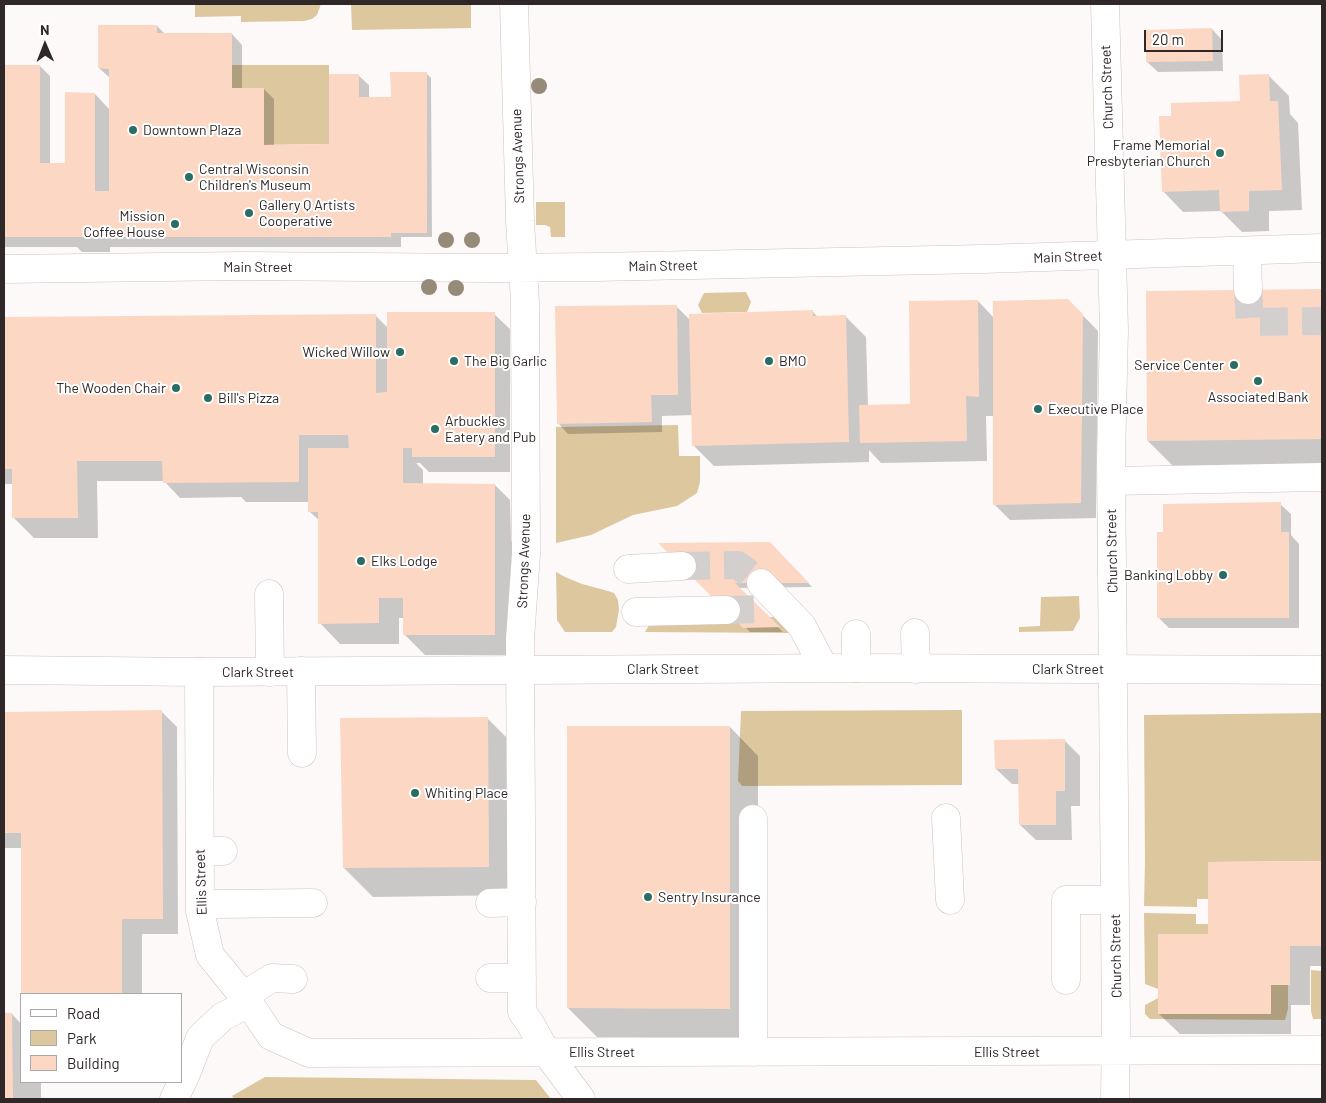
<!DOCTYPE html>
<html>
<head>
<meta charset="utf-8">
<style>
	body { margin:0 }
	#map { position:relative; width:1326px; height:1103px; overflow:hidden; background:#fdf9f9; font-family:Barlow,sans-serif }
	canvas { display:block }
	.frame { position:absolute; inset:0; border:5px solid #2f2728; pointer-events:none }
	.legend { position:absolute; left:20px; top:993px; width:162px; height:90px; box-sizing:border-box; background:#fff; border:1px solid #aca9a9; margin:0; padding:6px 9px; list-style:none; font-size:15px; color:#2f2728 }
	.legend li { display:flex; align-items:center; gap:10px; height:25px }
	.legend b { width:25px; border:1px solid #aca9a9 }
	.north { position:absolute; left:20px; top:20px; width:50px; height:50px; -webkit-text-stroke:4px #fff; paint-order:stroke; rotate:359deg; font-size:14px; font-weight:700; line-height:20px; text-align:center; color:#2f2728 }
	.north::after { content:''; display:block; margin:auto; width:18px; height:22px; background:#2f2728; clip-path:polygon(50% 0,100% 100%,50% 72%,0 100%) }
	.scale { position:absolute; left:1144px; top:30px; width:79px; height:22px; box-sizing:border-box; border:2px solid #2f2728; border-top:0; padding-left:6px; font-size:15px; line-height:18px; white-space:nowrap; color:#2f2728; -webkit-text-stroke:4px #fff; paint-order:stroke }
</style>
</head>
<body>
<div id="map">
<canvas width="1326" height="1103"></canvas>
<div class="frame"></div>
<ul class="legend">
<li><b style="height:6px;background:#fff"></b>Road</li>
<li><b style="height:14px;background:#ddc79f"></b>Park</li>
<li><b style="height:14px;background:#fcd7c3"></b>Building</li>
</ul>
<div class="north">N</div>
<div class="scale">20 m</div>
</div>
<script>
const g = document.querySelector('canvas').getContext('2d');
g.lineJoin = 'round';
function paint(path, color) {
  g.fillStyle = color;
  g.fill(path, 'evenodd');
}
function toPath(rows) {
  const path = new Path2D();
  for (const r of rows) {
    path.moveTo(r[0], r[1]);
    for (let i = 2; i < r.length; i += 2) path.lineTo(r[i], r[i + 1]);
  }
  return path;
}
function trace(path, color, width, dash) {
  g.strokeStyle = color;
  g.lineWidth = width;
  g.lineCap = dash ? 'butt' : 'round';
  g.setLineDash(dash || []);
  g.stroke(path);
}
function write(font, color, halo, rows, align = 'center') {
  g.font = font + ' Barlow,sans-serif';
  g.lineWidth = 4;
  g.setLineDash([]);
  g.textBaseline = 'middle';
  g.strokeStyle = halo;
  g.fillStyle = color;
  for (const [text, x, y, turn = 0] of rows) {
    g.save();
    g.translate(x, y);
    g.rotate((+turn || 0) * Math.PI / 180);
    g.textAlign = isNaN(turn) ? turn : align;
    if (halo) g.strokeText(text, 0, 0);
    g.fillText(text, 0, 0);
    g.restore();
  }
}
const green = toPath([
	[195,4,321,4,317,15,312,19,304,21,241,22,241,16,195,17],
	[351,4,471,4,471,28,352,30],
	[232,65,329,65,329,144,264,145,264,88,232,88],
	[536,202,565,202,565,237,551,237,550,227,545,225,536,225],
	[746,292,751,302,747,312,702,313,698,305,704,293],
	[678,425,679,456,700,456,700,482,697,493,677,506,633,515,591,535,556,543,556,427],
	[556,572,565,577,582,584,608,591,614,593,618,600,619,610,616,627,612,632,565,632,557,620],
	[1079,596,1080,618,1073,631,1019,632,1019,627,1040,626,1041,597],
	[777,617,791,633,645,632,649,625,667,618],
	[962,710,962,785,742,786,738,781,741,711],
	[1322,713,1322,861,1209,862,1208,899,1197,899,1197,907,1144,906,1145,862,1144,715],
	[1144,913,1196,914,1196,924,1209,924,1208,934,1158,934,1158,989,1145,984],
	[1311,970,1322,971,1322,1019,1313,1019,1311,1011],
	[1271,985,1288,985,1288,1009,1285,1020,1150,1019,1145,1014,1145,1005,1158,998,1158,1014,1271,1014],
	[265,1077,536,1080,551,1099,234,1099,232,1096]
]);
const shadow = toPath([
	[157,26,165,34,232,34,242,45,242,89,264,89,274,99,274,146,331,145,358,75,369,85,369,99,392,98,426,73,431,78,432,237,401,237,401,247,110,247,110,252,82,252,77,247,4,247,4,66,40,66,50,76,50,165,65,165,95,94,110,110,110,78,99,68],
	[1212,29,1222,40,1223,71,1158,72,1147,62],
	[1268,75,1289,96,1290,114,1298,123,1302,210,1269,211,1269,231,1242,232,1221,211,1183,212,1163,191,1173,117,1241,102],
	[1322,291,1322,468,1177,470,1148,441,1147,293],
	[1068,300,1098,331,1096,518,1010,520,994,504,994,416,986,416,987,461,881,463,869,450,869,462,714,466,693,445,693,415,662,416,662,432,568,434,558,423,676,306,690,320,813,312,818,317,845,316,866,337,868,406,911,406,978,301,994,318],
	[494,314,510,329,510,472,429,472,420,463,416,463,423,470,423,485,495,485,510,500,511,541,515,546,515,655,425,655,404,634,404,618,399,618,399,644,340,644,320,623,320,521,309,511,310,502,246,502,241,497,180,498,164,481,97,481,98,538,34,538,14,518,13,484,4,484,4,318,376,316,388,328],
	[1280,504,1291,514,1291,535,1299,544,1299,628,1169,628,1158,617,1165,533],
	[769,543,812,587,738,588,783,632,750,632,661,544],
	[162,712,177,727,178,934,142,934,142,994,22,994,21,848,4,848,4,713],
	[487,718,516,747,518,895,373,897,344,868],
	[730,727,758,756,758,1037,597,1037,568,1008],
	[1064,740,1080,756,1080,806,1071,806,1072,840,1036,840,1020,825,1020,784,1012,784,996,769],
	[1322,862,1322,966,1310,966,1310,1005,1291,1005,1291,1034,1180,1034,1159,1014,1210,935,1210,863],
	[4,1014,12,1014,21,1024,21,1082,41,1082,41,1099,4,1099]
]);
const building = toPath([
	[98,25,157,25,157,33,232,33,232,88,264,88,264,145,329,144,329,74,359,74,359,97,391,97,390,72,427,72,427,233,391,233,391,237,4,237,4,65,40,65,40,163,65,163,65,92,95,93,95,191,109,191,109,69,98,68],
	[1212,28,1213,61,1146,62,1146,30],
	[1269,74,1270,101,1278,101,1282,190,1249,191,1249,211,1220,212,1219,190,1162,192,1159,116,1171,116,1171,103,1240,101,1239,75],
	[1322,289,1322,439,1147,441,1146,291],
	[1068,299,1083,314,1081,503,993,505,993,301],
	[978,300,979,397,966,396,967,441,860,443,859,405,910,404,909,301],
	[677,305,678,395,651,395,652,422,557,424,555,306],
	[813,310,813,316,846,315,849,442,692,446,689,314],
	[387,312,495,312,495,457,412,457,412,448,403,448,403,483,495,484,495,635,403,635,403,598,379,598,379,623,318,624,318,512,308,512,308,448,349,448,348,435,299,435,299,482,163,483,162,461,77,461,78,518,12,518,12,469,4,469,4,317,376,314,376,393,387,392],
	[1281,502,1281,532,1289,532,1289,618,1157,618,1157,532,1163,532,1163,504],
	[770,542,809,583,735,583,780,627,743,628,658,543],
	[162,710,163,919,122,919,122,994,21,994,21,833,4,833,4,712],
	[488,717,489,867,343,868,340,718],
	[567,726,730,726,730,1009,567,1008],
	[1065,739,1065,791,1056,791,1056,825,1019,825,1018,769,995,769,994,740],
	[1322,861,1322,946,1290,946,1290,985,1271,985,1271,1014,1158,1014,1158,934,1208,934,1208,862],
	[4,1013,12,1013,13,1099,4,1099]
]);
const minorTunnel = toPath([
	[1248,290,1250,322,1322,321],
	[682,566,738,565,761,583],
	[726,610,762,609]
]);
const minor = toPath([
	[514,4,520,221,525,302,526,554,520,639,522,1012,530,1023,546,1052,581,1099],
	[1105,4,1114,330,1111,458,1116,1028,1115,1099],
	[1247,251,1248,290],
	[4,269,243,266,488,268,596,267,983,259,1322,248],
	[1111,481,1322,477],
	[628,569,682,566],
	[761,583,802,626,824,668],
	[269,594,270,672],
	[636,612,726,610],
	[915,633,916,669],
	[856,634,856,668],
	[301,671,302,753],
	[199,672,200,911,210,955,249,1003,271,1036,309,1053,1322,1050],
	[946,818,950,900],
	[753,819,753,1052],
	[200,851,223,851],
	[490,903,522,902],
	[200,911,214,904,313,903],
	[490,978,522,978],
	[1066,980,1066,900,1115,900],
	[243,996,272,978,293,979],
	[174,1099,186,1074,200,1038,222,1017,249,1003]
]);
const major = toPath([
	[4,670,199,672,856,668,1322,670]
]);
const trees = [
	[539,86],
	[446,240],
	[472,240],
	[429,287],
	[456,288]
];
const markers = [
	[133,130,5,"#286e64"],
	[1220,153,5,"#286e64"],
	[189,177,5,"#286e64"],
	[249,213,5,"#286e64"],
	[175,224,5,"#286e64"],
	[400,352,5,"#286e64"],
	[454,361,5,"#286e64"],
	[769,361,5,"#286e64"],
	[1234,365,5,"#286e64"],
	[1258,381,5,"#286e64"],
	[176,388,5,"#286e64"],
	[208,398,5,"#286e64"],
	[1038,409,5,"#286e64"],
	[435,429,5,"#286e64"],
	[361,561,5,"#286e64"],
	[1223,575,5,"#286e64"],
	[415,793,5,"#286e64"],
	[648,897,5,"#286e64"]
];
const streetNames = [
	["Church Street",1107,87,-92],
	["Strongs Avenue",518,156,-92],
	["Main Street",1068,257,-2],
	["Main Street",663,266,-1],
	["Main Street",258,267],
	["Church Street",1112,551,-91],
	["Strongs Avenue",524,561,-88],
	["Clark Street",663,669],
	["Clark Street",1068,669],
	["Clark Street",258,672],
	["Ellis Street",201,882,-92],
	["Church Street",1116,956,-91],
	["Ellis Street",602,1052],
	["Ellis Street",1007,1052]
];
const poiNames = [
	["Downtown Plaza",143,130],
	["Frame Memorial",1210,145,"right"],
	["Presbyterian Church",1210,161,"right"],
	["Central Wisconsin",199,169],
	["Children's Museum",199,185],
	["Gallery Q Artists",259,205],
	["Cooperative",259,221],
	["Mission",165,216,"right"],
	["Coffee House",165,232,"right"],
	["Wicked Willow",390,352,"right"],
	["The Big Garlic",464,361],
	["BMO",779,361],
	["Service Center",1224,365,"right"],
	["The Wooden Chair",166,388,"right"],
	["Associated Bank",1258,397,"center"],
	["Bill's Pizza",218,398],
	["Executive Place",1048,409],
	["Arbuckles",445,421],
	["Eatery and Pub",445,437],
	["Elks Lodge",371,561],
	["Banking Lobby",1213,575,"right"],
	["Whiting Place",425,793],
	["Sentry Insurance",658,897]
];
paint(green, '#ddc79f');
paint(shadow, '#0003');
paint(building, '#fcd7c3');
trace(minorTunnel, '#d4cfcf', 28, [28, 14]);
trace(minor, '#d4bfbf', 29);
trace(major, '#d4bfbf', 29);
trace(minor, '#fff', 28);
trace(major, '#fff', 28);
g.fillStyle = '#968b78';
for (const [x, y] of trees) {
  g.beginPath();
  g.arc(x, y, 8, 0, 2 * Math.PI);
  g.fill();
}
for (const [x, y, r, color] of markers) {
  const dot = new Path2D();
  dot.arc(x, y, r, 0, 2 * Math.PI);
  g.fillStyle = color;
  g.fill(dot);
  trace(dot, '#fff', 2);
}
write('14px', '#2f2728', '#fff', streetNames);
write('14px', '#2f2728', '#fff', poiNames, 'left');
</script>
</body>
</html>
